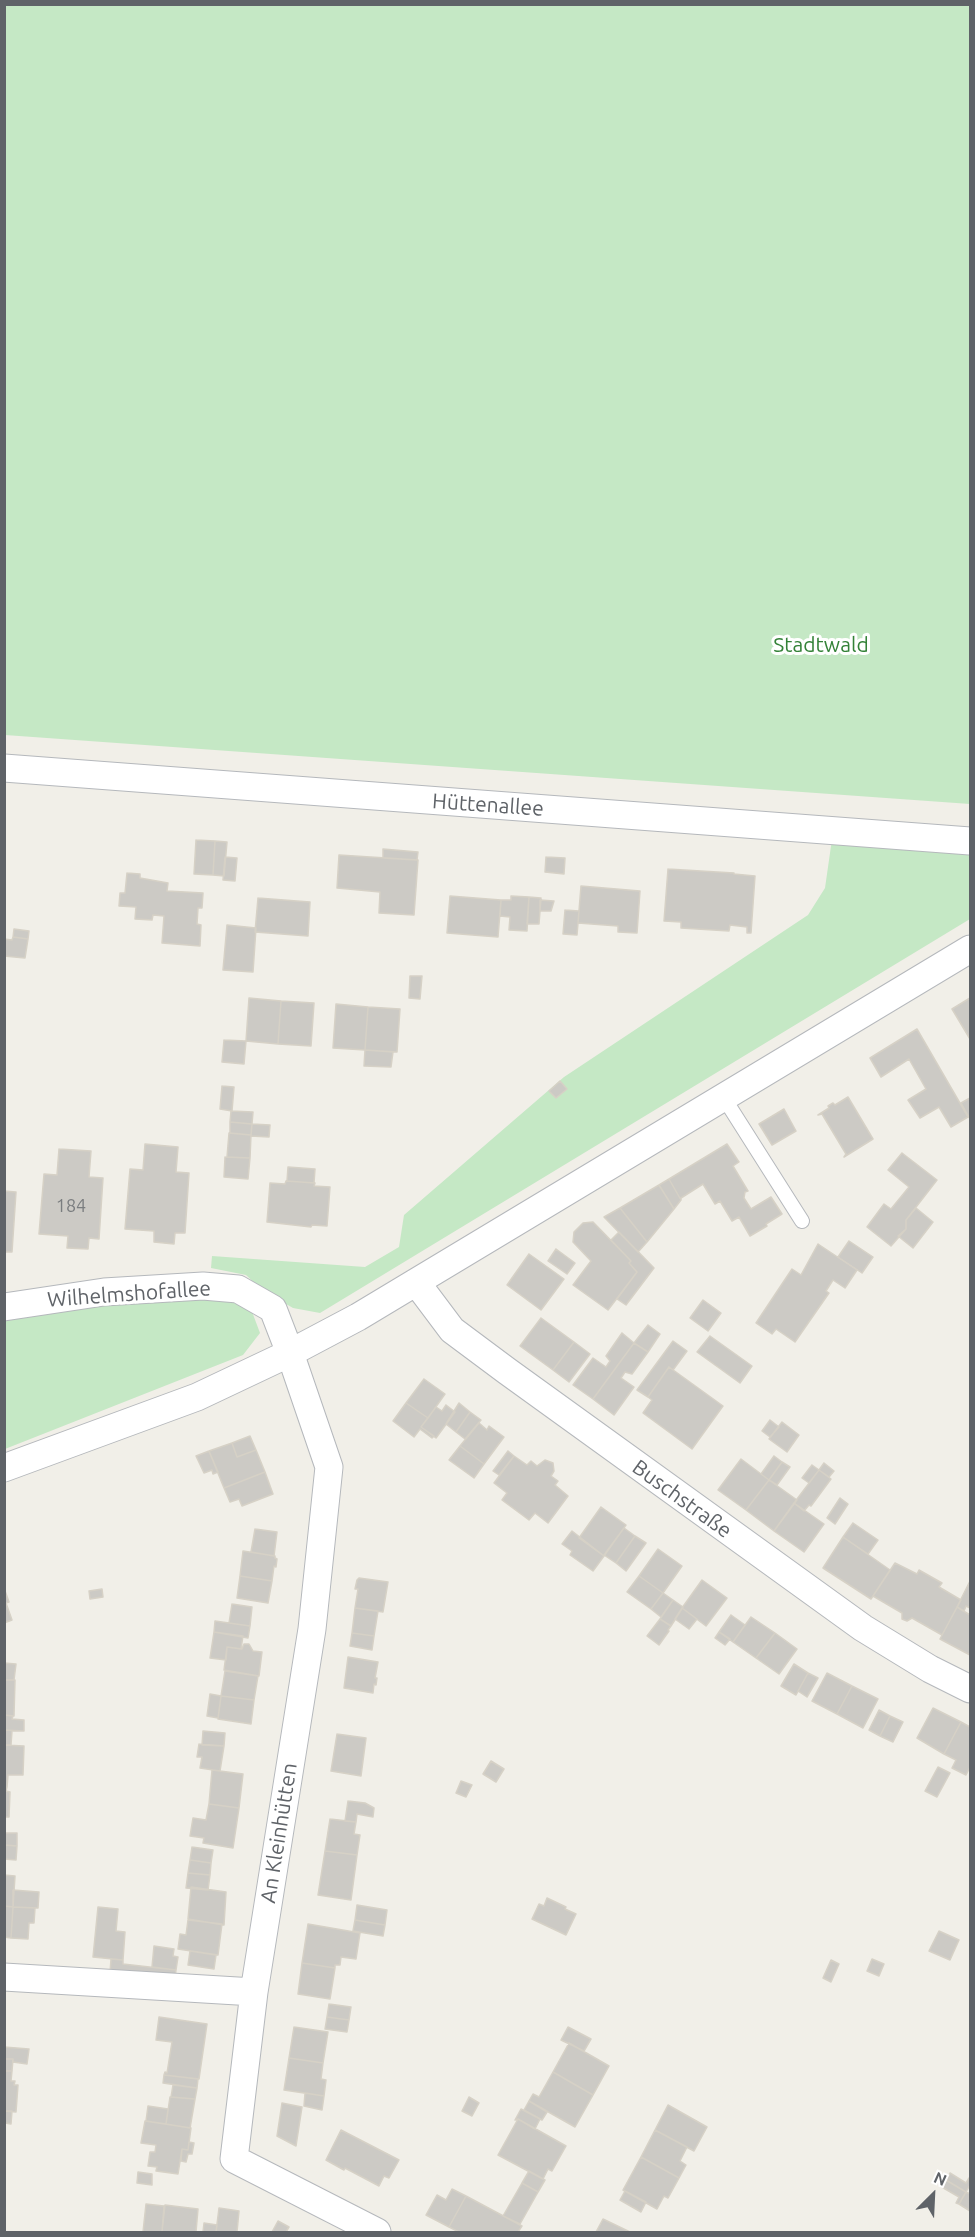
<!DOCTYPE html>
<html>
<head>
<meta charset="utf-8">
<style>
	body { margin:0 }
	#map { position:relative; width:975px; height:2237px; overflow:hidden; background:#f1efe8; font-family:Ubuntu,sans-serif }
	canvas { display:block }
	.frame { position:absolute; inset:0; border:6px solid #5f6368; pointer-events:none }
	.north { position:absolute; left:903px; top:2165px; width:60px; height:60px; -webkit-text-stroke:4px #fff; paint-order:stroke; rotate:24deg; font-size:16px; font-weight:700; line-height:24px; text-align:center; color:#5f6368 }
	.north::after { content:''; display:block; margin:auto; width:21px; height:27px; background:#5f6368; clip-path:polygon(50% 0,100% 100%,50% 72%,0 100%) }
</style>
</head>
<body>
<div id="map">
<canvas width="975" height="2237"></canvas>
<div class="frame"></div>
<div class="north">N</div>
</div>
<script>
const g = document.querySelector('canvas').getContext('2d');
g.lineJoin = 'round';
function paint(path, color) {
  g.fillStyle = color;
  g.fill(path, 'evenodd');
}
function toPath(rows) {
  const path = new Path2D();
  for (const r of rows) {
    path.moveTo(r[0], r[1]);
    for (let i = 2; i < r.length; i += 2) path.lineTo(r[i], r[i + 1]);
  }
  return path;
}
function trace(path, color, width, dash) {
  g.strokeStyle = color;
  g.lineWidth = width;
  g.lineCap = dash ? 'butt' : 'round';
  g.setLineDash(dash || []);
  g.stroke(path);
}
function write(font, color, halo, rows, align = 'center') {
  g.font = font + ' Ubuntu,sans-serif';
  g.lineWidth = 6;
  g.setLineDash([]);
  g.textBaseline = 'middle';
  g.strokeStyle = halo;
  g.fillStyle = color;
  for (const [text, x, y, turn = 0] of rows) {
    g.save();
    g.translate(x, y);
    g.rotate((+turn || 0) * Math.PI / 180);
    g.textAlign = isNaN(turn) ? turn : align;
    if (halo) g.strokeText(text, 0, 0);
    g.fillText(text, 0, 0);
    g.restore();
  }
}
const green = toPath([
	[4,5,970,5,970,804,5,735],
	[832,839,970,849,970,919,320,1313,293,1308,262,1290,246,1275,211,1268,212,1256,365,1267,399,1247,404,1215,564,1077,808,915,825,888],
	[230,1299,251,1309,260,1333,243,1355,5,1449,5,1320,75,1308,177,1300]
]);
const building = toPath([
	[196,840,215,841,213,875,194,874,196,840],
	[215,841,227,842,224,876,213,875,215,841],
	[383,849,418,852,417,860,383,858,383,849],
	[339,855,418,860,414,915,379,913,380,892,337,888,339,855],
	[225,857,237,858,235,881,223,880,225,857],
	[546,857,565,858,564,874,545,872,546,857],
	[668,869,734,873,734,874,755,876,751,933,747,933,747,927,730,925,729,931,681,928,681,922,664,921,668,869],
	[127,873,140,874,140,878,168,883,167,891,203,893,202,908,198,908,197,924,201,925,200,946,162,943,164,916,153,915,152,920,135,919,136,907,119,906,120,893,125,893,127,873],
	[581,886,640,891,637,933,618,932,618,926,578,923,581,886],
	[450,896,501,900,498,937,447,933,450,896],
	[511,896,529,897,527,931,509,930,510,917,500,916,501,900,511,900,511,896],
	[529,897,541,898,539,924,527,924,529,897],
	[258,898,310,902,308,936,255,932,258,898],
	[540,900,554,901,551,911,540,911,540,900],
	[565,910,579,911,577,935,563,934,565,910],
	[227,925,256,928,253,972,223,970,227,925],
	[14,929,29,931,28,939,13,937,14,929],
	[13,937,28,939,25,958,4,956,4,939,12,940,13,937],
	[410,976,422,976,420,999,409,998,410,976],
	[249,998,281,1001,278,1044,246,1041,249,998],
	[970,998,970,1039,952,1009,970,998],
	[281,1001,314,1003,311,1046,278,1044,281,1001],
	[336,1004,368,1007,365,1050,333,1048,336,1004],
	[368,1007,400,1009,397,1052,365,1050,368,1007],
	[917,1029,968,1117,951,1127,939,1107,920,1118,908,1100,926,1089,909,1059,881,1077,870,1058,917,1029],
	[224,1040,246,1041,244,1064,222,1062,224,1040],
	[365,1050,393,1052,391,1067,364,1066,365,1050],
	[560,1081,567,1089,556,1098,549,1091,560,1081],
	[222,1086,234,1087,232,1111,220,1109,222,1086],
	[848,1097,873,1139,844,1157,846,1154,822,1114,818,1115,829,1108,828,1106,833,1103,835,1105,848,1097],
	[970,1098,970,1119,961,1103,970,1098],
	[784,1109,796,1131,772,1145,759,1124,784,1109],
	[231,1111,253,1112,252,1124,230,1122,231,1111],
	[230,1122,252,1124,251,1135,230,1133,230,1122],
	[252,1124,270,1125,269,1137,251,1136,252,1124],
	[229,1133,251,1135,250,1158,227,1157,229,1133],
	[145,1144,178,1147,176,1172,189,1173,185,1233,175,1233,174,1244,154,1242,154,1231,125,1229,130,1169,143,1170,145,1144],
	[727,1144,739,1162,733,1166,748,1191,745,1192,744,1198,751,1209,771,1197,782,1214,766,1224,767,1226,750,1236,739,1217,732,1221,720,1201,715,1204,703,1184,681,1198,681,1200,669,1179,727,1144],
	[59,1149,91,1151,89,1177,103,1178,99,1239,89,1238,88,1249,67,1248,68,1236,39,1234,44,1174,57,1175,59,1149],
	[902,1153,937,1180,906,1220,906,1229,891,1246,867,1227,884,1204,891,1209,909,1187,888,1170,902,1153],
	[225,1157,250,1158,248,1179,224,1177,225,1157],
	[288,1167,315,1169,314,1183,287,1181,288,1167],
	[669,1179,681,1200,674,1209,659,1185,669,1179],
	[286,1181,315,1183,314,1186,330,1187,327,1226,312,1225,311,1227,267,1222,270,1183,285,1184,286,1181],
	[659,1185,674,1209,647,1242,620,1208,659,1185],
	[4,1191,16,1192,12,1252,4,1252,4,1191],
	[620,1208,647,1242,638,1252,604,1217,620,1208],
	[916,1208,933,1222,913,1248,898,1236,906,1229,906,1220,916,1208],
	[593,1222,631,1261,629,1263,637,1272,608,1310,573,1285,591,1261,573,1242,574,1232,583,1223,593,1222],
	[619,1232,654,1268,626,1305,617,1299,637,1272,629,1263,631,1261,611,1240,619,1232],
	[849,1241,873,1257,862,1273,838,1257,849,1241],
	[818,1244,857,1270,845,1288,833,1280,826,1291,829,1293,795,1342,776,1329,772,1334,756,1323,792,1269,801,1275,818,1244],
	[556,1249,575,1263,567,1274,548,1261,556,1249],
	[529,1254,564,1279,541,1310,507,1285,529,1254],
	[703,1300,721,1313,708,1331,690,1318,703,1300],
	[541,1318,574,1342,553,1370,520,1346,541,1318],
	[648,1325,660,1334,648,1352,634,1343,648,1325],
	[622,1333,634,1343,593,1399,573,1385,593,1358,606,1367,610,1361,606,1356,622,1333],
	[710,1336,752,1366,740,1383,697,1352,710,1336],
	[673,1341,687,1351,673,1370,669,1367,648,1397,637,1390,673,1341],
	[574,1342,590,1354,569,1382,553,1370,574,1342],
	[634,1343,648,1352,632,1374,625,1372,621,1378,634,1387,614,1415,593,1399,634,1343],
	[669,1367,723,1406,692,1449,643,1413,652,1400,648,1397,669,1367],
	[424,1379,445,1394,428,1418,406,1403,424,1379],
	[406,1403,428,1418,421,1427,434,1436,432,1438,420,1429,414,1437,393,1421,406,1403],
	[459,1403,470,1412,456,1432,446,1424,459,1403],
	[446,1405,455,1412,436,1438,421,1427,436,1407,442,1411,446,1405],
	[470,1412,481,1420,465,1439,456,1432,470,1412],
	[770,1420,779,1427,770,1437,762,1431,770,1420],
	[782,1422,799,1435,787,1452,769,1439,782,1422],
	[479,1423,487,1430,489,1426,504,1437,484,1464,460,1446,479,1423],
	[250,1436,256,1450,237,1457,232,1443,250,1436],
	[232,1443,237,1457,256,1450,265,1472,224,1488,209,1451,232,1443],
	[460,1446,484,1464,474,1478,449,1460,460,1446],
	[209,1451,218,1472,213,1474,212,1470,204,1473,196,1456,209,1451],
	[508,1451,514,1456,499,1475,493,1471,508,1451],
	[514,1456,527,1465,531,1461,537,1466,545,1460,553,1463,554,1471,551,1476,558,1481,555,1485,568,1496,548,1523,535,1513,529,1520,502,1500,507,1493,494,1483,514,1456],
	[774,1456,782,1462,769,1480,761,1474,774,1456],
	[741,1459,769,1480,746,1510,718,1490,741,1459],
	[782,1462,790,1467,777,1485,769,1480,782,1462],
	[824,1463,834,1471,829,1477,819,1470,824,1463],
	[812,1465,819,1470,809,1483,802,1478,812,1465],
	[819,1470,831,1479,811,1506,809,1505,804,1511,794,1503,819,1470],
	[265,1472,273,1494,242,1506,239,1499,230,1502,224,1488,265,1472],
	[769,1480,797,1500,774,1531,746,1510,769,1480],
	[840,1498,848,1504,835,1524,827,1518,840,1498],
	[794,1503,824,1524,804,1552,774,1531,794,1503],
	[601,1507,626,1525,604,1556,579,1538,601,1507],
	[853,1523,878,1540,868,1554,843,1537,853,1523],
	[624,1528,635,1536,616,1563,604,1555,624,1528],
	[255,1529,277,1532,274,1556,251,1552,255,1529],
	[572,1531,604,1556,593,1571,570,1555,572,1551,562,1544,572,1531],
	[635,1536,646,1543,626,1571,616,1563,635,1536],
	[843,1537,890,1570,871,1599,823,1568,843,1537],
	[658,1549,682,1566,663,1593,639,1576,658,1549],
	[243,1551,275,1556,275,1558,277,1559,276,1567,274,1566,272,1581,240,1576,243,1551],
	[895,1563,917,1574,919,1570,942,1583,939,1587,961,1600,942,1635,912,1618,907,1621,902,1619,902,1613,873,1596,895,1563],
	[240,1576,272,1581,268,1603,237,1598,240,1576],
	[639,1576,663,1593,651,1609,627,1592,639,1576],
	[359,1578,388,1582,383,1612,355,1608,358,1589,355,1589,357,1580,359,1578],
	[702,1580,727,1598,706,1626,682,1608,702,1580],
	[970,1581,970,1608,966,1606,964,1611,957,1607,970,1581],
	[4,1588,9,1602,6,1603,12,1620,4,1623,4,1588],
	[102,1589,103,1597,90,1599,89,1591,102,1589],
	[663,1593,673,1600,661,1617,651,1609,663,1593],
	[673,1600,683,1607,671,1626,660,1619,673,1600],
	[232,1604,252,1607,250,1626,229,1623,232,1604],
	[957,1607,970,1615,970,1655,940,1639,957,1607],
	[355,1608,378,1611,374,1636,352,1633,355,1608],
	[682,1608,697,1619,689,1629,675,1619,682,1608],
	[731,1615,745,1625,733,1642,719,1632,731,1615],
	[751,1617,775,1633,756,1658,733,1642,751,1617],
	[660,1619,671,1626,668,1630,669,1631,659,1645,647,1636,660,1619],
	[215,1621,250,1626,248,1638,214,1632,215,1621],
	[214,1632,243,1636,241,1649,227,1647,226,1660,210,1658,214,1632],
	[719,1632,730,1639,725,1645,715,1638,719,1632],
	[352,1633,374,1636,372,1650,350,1646,352,1633],
	[775,1633,797,1649,779,1674,756,1658,775,1633],
	[244,1644,249,1644,253,1651,262,1652,259,1676,224,1670,227,1647,242,1649,244,1644],
	[348,1657,378,1662,375,1678,377,1678,376,1685,374,1684,373,1693,344,1688,348,1657],
	[4,1663,16,1664,14,1680,4,1680,4,1663],
	[794,1664,808,1673,796,1695,781,1686,794,1664],
	[225,1671,258,1676,254,1700,221,1696,225,1671],
	[808,1673,818,1678,807,1697,798,1691,808,1673],
	[827,1673,852,1686,837,1714,812,1701,827,1673],
	[4,1680,15,1680,14,1716,4,1715,4,1680],
	[852,1686,878,1699,863,1728,837,1714,852,1686],
	[210,1694,221,1696,218,1718,207,1716,210,1694],
	[221,1696,254,1700,251,1724,218,1719,221,1696],
	[933,1708,961,1722,944,1754,917,1738,933,1708],
	[879,1710,890,1716,880,1736,869,1730,879,1710],
	[4,1715,13,1716,12,1719,24,1720,24,1731,4,1730,4,1715],
	[890,1716,903,1722,893,1742,880,1736,890,1716],
	[961,1722,970,1727,970,1767,966,1775,952,1768,956,1760,944,1754,961,1722],
	[4,1730,24,1731,12,1731,11,1745,4,1745,4,1730],
	[203,1731,225,1733,224,1746,202,1745,203,1731],
	[337,1734,366,1738,361,1776,331,1771,337,1734],
	[199,1744,224,1746,220,1771,200,1768,202,1757,197,1757,199,1744],
	[4,1745,24,1746,23,1775,8,1775,7,1787,4,1787,4,1745],
	[491,1761,504,1769,496,1782,483,1774,491,1761],
	[938,1767,950,1773,937,1797,925,1791,938,1767],
	[212,1770,243,1774,239,1808,209,1804,212,1770],
	[461,1781,472,1785,466,1797,456,1793,461,1781],
	[4,1787,7,1787,6,1791,10,1792,9,1817,4,1817,4,1787],
	[348,1801,365,1803,374,1808,373,1817,357,1814,356,1822,345,1821,348,1801],
	[209,1804,239,1808,233,1848,203,1843,204,1838,190,1836,193,1818,206,1820,209,1804],
	[330,1819,356,1822,354,1834,360,1835,357,1855,325,1851,330,1819],
	[4,1833,17,1833,17,1846,4,1845,4,1833],
	[4,1845,17,1846,16,1860,4,1859,4,1845],
	[192,1847,213,1850,211,1863,190,1860,192,1847],
	[325,1851,357,1855,351,1900,318,1895,325,1851],
	[190,1860,211,1863,210,1875,188,1873,190,1860],
	[188,1873,210,1875,208,1890,186,1888,188,1873],
	[4,1875,15,1876,13,1907,4,1906,4,1875],
	[191,1887,226,1892,224,1925,188,1919,191,1887],
	[13,1890,39,1892,38,1908,13,1907,13,1890],
	[547,1898,566,1907,565,1909,576,1914,566,1935,532,1919,539,1904,544,1906,547,1898],
	[357,1905,387,1910,385,1925,355,1920,357,1905],
	[4,1906,13,1907,11,1938,4,1937,4,1906],
	[13,1907,35,1908,34,1923,29,1923,28,1939,11,1938,13,1907],
	[98,1907,118,1909,116,1931,125,1932,123,1960,93,1957,98,1907],
	[188,1920,222,1924,218,1955,178,1949,180,1934,186,1935,188,1920],
	[355,1920,385,1925,383,1936,353,1931,355,1920],
	[308,1924,360,1933,356,1959,341,1957,340,1965,335,1965,335,1968,302,1963,308,1924],
	[939,1931,959,1940,950,1960,929,1951,939,1931],
	[154,1946,174,1949,173,1956,178,1957,176,1970,152,1967,154,1946],
	[190,1951,216,1955,214,1969,188,1965,190,1951],
	[111,1959,123,1960,123,1964,176,1970,175,1978,110,1973,111,1959],
	[872,1959,884,1964,879,1976,867,1971,872,1959],
	[831,1960,839,1964,831,1982,823,1978,831,1960],
	[302,1963,335,1968,330,1999,298,1994,302,1963],
	[329,2004,351,2007,349,2020,327,2017,329,2004],
	[159,2017,207,2024,199,2079,164,2075,165,2072,167,2073,172,2042,156,2040,159,2017],
	[327,2017,349,2020,347,2032,325,2029,327,2017],
	[294,2027,328,2032,323,2063,289,2058,294,2027],
	[568,2027,591,2039,584,2051,561,2040,568,2027],
	[569,2043,609,2066,593,2095,553,2072,569,2043],
	[4,2047,29,2049,27,2064,13,2062,13,2059,4,2059,4,2047],
	[289,2058,323,2063,321,2079,326,2080,324,2096,284,2090,289,2058],
	[4,2059,13,2059,12,2071,4,2071,4,2059],
	[4,2071,12,2071,11,2081,15,2081,14,2085,18,2085,16,2112,4,2111,4,2071],
	[553,2072,593,2095,575,2127,529,2101,533,2094,539,2097,553,2072],
	[164,2075,198,2079,197,2088,163,2083,164,2075],
	[173,2085,197,2088,195,2099,171,2097,173,2085],
	[305,2093,324,2096,322,2110,304,2106,305,2093],
	[170,2097,195,2099,190,2128,166,2124,170,2097],
	[469,2097,479,2103,472,2116,462,2111,469,2097],
	[529,2101,547,2112,542,2120,524,2110,529,2101],
	[282,2103,302,2107,296,2146,277,2136,282,2103],
	[668,2105,707,2127,694,2151,655,2130,668,2105],
	[148,2106,168,2109,166,2124,146,2121,148,2106],
	[521,2109,540,2119,535,2129,518,2119,515,2120,521,2109],
	[4,2111,12,2111,11,2124,5,2123,4,2129,4,2111],
	[518,2119,566,2146,552,2171,548,2169,543,2179,498,2155,518,2119],
	[145,2121,191,2128,188,2150,182,2149,178,2174,156,2171,157,2167,148,2166,150,2152,155,2152,156,2145,141,2143,145,2121],
	[341,2130,399,2160,389,2178,384,2176,379,2186,345,2168,344,2170,326,2160,341,2130],
	[655,2130,687,2147,680,2161,686,2165,679,2178,641,2157,655,2130],
	[189,2142,194,2143,192,2154,188,2154,186,2162,181,2161,182,2149,188,2150,189,2142],
	[641,2157,679,2178,668,2198,664,2196,657,2209,623,2190,641,2157],
	[529,2171,545,2180,538,2192,522,2183,529,2171],
	[138,2172,152,2174,152,2185,137,2183,138,2172],
	[950,2173,966,2183,969,2178,970,2179,970,2185,966,2192,946,2180,950,2173],
	[944,2179,966,2192,959,2204,956,2203,959,2197,940,2186,944,2179],
	[522,2183,538,2192,520,2224,503,2216,522,2183],
	[452,2189,466,2196,449,2227,426,2215,437,2195,446,2200,452,2189],
	[625,2191,646,2202,641,2212,620,2200,625,2191],
	[966,2192,970,2194,970,2211,959,2204,966,2192],
	[466,2196,522,2226,518,2232,459,2232,449,2227,466,2196],
	[146,2204,164,2206,162,2232,143,2232,146,2204],
	[165,2205,198,2209,196,2232,162,2232,165,2205],
	[219,2208,239,2211,237,2232,216,2232,219,2208],
	[603,2219,630,2232,596,2232,603,2219],
	[278,2221,289,2227,286,2232,272,2232,278,2221],
	[204,2223,217,2225,216,2232,203,2232,204,2223]
]);
const lane = toPath([
	[724,1098,802,1221]
]);
const street = toPath([
	[4,768,970,841],
	[416,1282,452,1330,507,1371,863,1628,930,1669,970,1689],
	[4,1307,104,1292,203,1286,238,1289,273,1309,290,1353,329,1467,312,1629,254,1992,234,2159,377,2232],
	[4,1468,197,1397,290,1353,358,1317,970,949],
	[4,1977,254,1992]
]);
const numberNames = [
	["184",71,1206]
];
const parkNames = [
	["Stadtwald",821,645]
];
const streetNames = [
	["Hüttenallee",488,805,4],
	["Wilhelmshofallee",129,1294,-4],
	["Buschstraße",682,1499,36],
	["An Kleinhütten",279,1833,-81]
];
paint(green, '#c5e8c5');
paint(building, '#cccac5');
trace(building, '#d6d1c6', 1.5);
trace(lane, '#b5b8bc', 16);
trace(street, '#b5b8bc', 29);
trace(lane, '#fff', 14);
trace(street, '#fff', 27);
write('18px', '#7a7d7f', null, numberNames);
write('21px', '#348238', '#fff', parkNames);
write('21px', '#5f6368', '#fff', streetNames);
</script>
</body>
</html>
